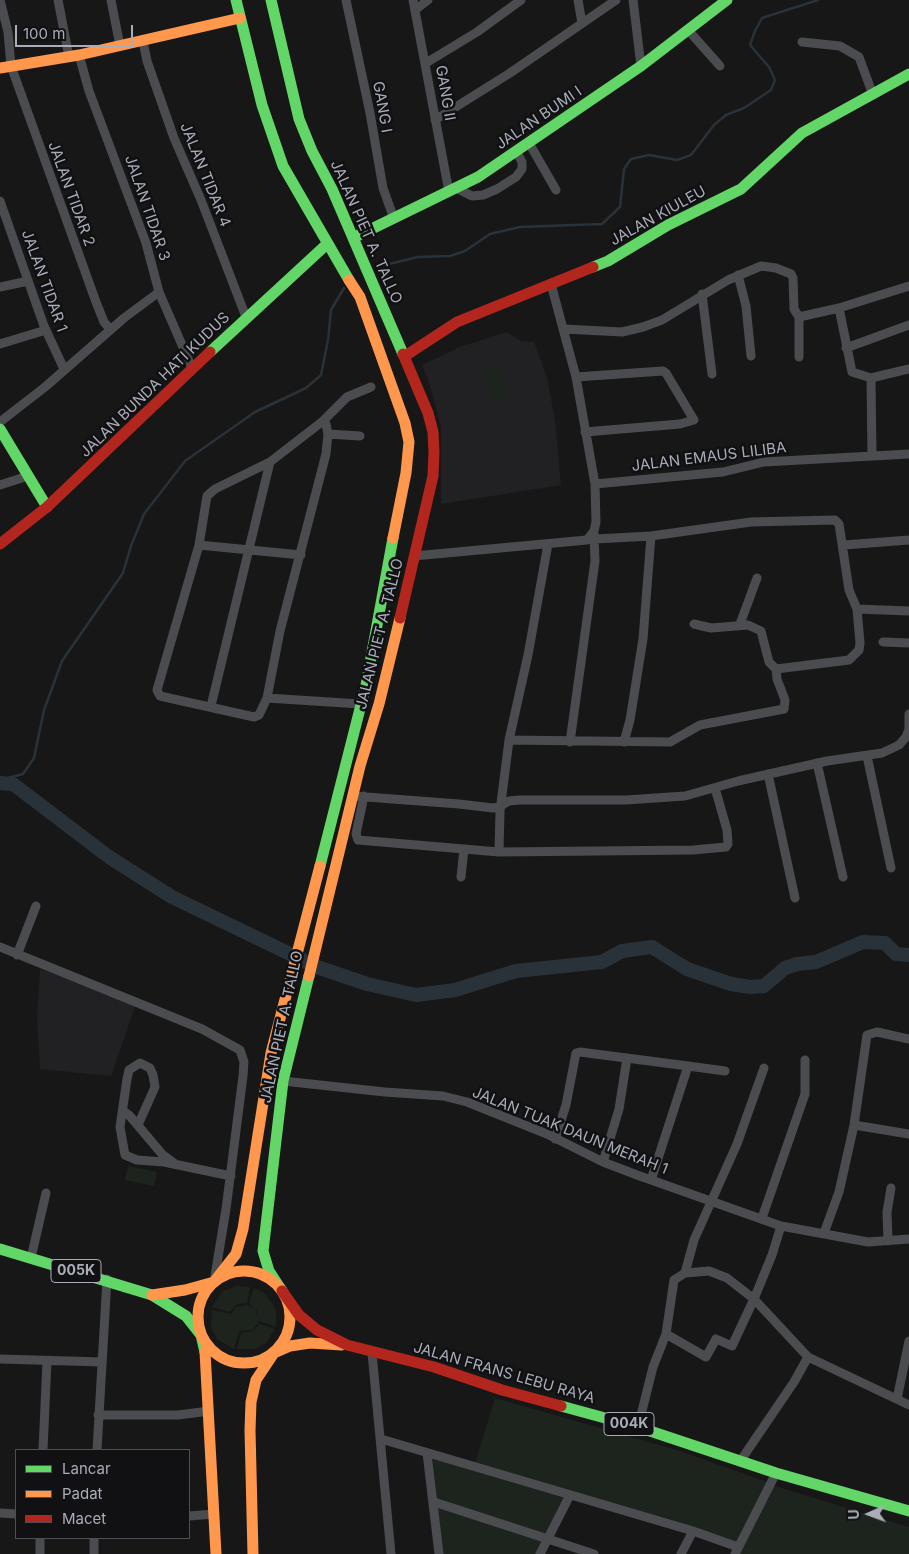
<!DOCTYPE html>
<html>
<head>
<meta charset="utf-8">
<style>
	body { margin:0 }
	#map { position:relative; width:909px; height:1554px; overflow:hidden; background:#171717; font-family:Inter,sans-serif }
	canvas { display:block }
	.legend { position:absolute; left:15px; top:1449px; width:175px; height:90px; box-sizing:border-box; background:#111113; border:1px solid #4d4f55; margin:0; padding:6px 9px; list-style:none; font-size:15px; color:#a8adb8 }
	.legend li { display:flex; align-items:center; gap:10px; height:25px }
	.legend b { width:25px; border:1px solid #4d4f55 }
	.north { position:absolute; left:844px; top:1489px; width:50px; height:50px; -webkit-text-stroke:4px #111113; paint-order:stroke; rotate:268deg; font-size:14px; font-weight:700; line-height:20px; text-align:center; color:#a8adb8 }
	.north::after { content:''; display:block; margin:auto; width:18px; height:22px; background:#a8adb8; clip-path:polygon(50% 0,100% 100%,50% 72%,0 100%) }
	.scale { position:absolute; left:15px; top:25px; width:118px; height:22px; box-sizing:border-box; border:2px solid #a8adb8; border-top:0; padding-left:6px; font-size:15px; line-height:18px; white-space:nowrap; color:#a8adb8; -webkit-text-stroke:4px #111113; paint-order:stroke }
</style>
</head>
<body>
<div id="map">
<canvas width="909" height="1554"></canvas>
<ul class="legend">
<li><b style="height:6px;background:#63d668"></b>Lancar</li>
<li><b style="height:6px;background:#ff974d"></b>Padat</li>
<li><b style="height:6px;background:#b3261e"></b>Macet</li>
</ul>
<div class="north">U</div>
<div class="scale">100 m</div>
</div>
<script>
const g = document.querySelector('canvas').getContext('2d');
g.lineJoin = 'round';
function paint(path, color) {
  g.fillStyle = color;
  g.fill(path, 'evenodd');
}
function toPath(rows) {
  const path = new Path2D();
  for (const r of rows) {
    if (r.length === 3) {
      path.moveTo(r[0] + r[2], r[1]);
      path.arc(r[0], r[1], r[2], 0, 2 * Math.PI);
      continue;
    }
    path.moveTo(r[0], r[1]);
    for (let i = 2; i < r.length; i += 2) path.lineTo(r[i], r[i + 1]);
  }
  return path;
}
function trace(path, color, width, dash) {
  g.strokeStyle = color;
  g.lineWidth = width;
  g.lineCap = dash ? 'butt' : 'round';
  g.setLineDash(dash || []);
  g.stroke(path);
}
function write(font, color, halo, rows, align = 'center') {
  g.font = font + ' Inter,sans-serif';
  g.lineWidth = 5;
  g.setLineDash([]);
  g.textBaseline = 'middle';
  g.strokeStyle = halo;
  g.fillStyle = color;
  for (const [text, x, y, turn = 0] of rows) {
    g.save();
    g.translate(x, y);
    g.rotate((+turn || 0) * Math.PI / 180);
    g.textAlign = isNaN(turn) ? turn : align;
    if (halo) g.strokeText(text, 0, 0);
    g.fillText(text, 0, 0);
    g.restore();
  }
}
const built = toPath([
	[507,332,521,341,534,342,547,377,555,420,561,485,441,504,441,427,429,382,422,365,460,347],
	[40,969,136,1004,111,1076,40,1069,37,1017]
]);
const green = toPath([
	[499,365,511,398,493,405,481,371],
	[128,1166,157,1172,154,1186,125,1180],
	[236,1286,250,1287,247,1303,238,1304,230,1312,212,1307,223,1291],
	[254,1288,264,1293,272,1303,276,1310,276,1327,259,1321,253,1330,239,1331,234,1349,217,1339,211,1327,212,1310,230,1314,231,1319,231,1314,236,1307,248,1305,255,1309,259,1320,257,1311,249,1303],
	[259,1324,275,1329,266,1343,255,1349,237,1349,241,1333,253,1331],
	[495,1398,680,1451,767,1482,737,1543,475,1463],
	[433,1458,566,1496,537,1554,442,1554],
	[772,1485,909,1527,909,1554,737,1554]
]);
const stream = toPath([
	[380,269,389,264,418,257,450,256,465,251,490,234,520,227,602,224,620,207,624,169,631,159,649,155,677,160,691,155,714,125,726,115,744,108,771,90,775,80,769,67,750,45,755,31,762,18,818,0],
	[0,780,23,774,34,758,44,710,62,661,123,573,131,546,144,514,185,461,255,412,306,388,321,375,328,340,331,310,344,288]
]);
const river = toPath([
	[0,783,13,784,109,857,172,897,317,967,367,984,416,995,455,990,516,971,602,962,622,951,652,947,687,969,731,984,750,987,764,986,785,968,797,964,816,962,863,942,885,943,896,954,909,955]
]);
const street = toPath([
	[0,0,8,32,11,66,96,302,104,322,110,329],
	[58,0,69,57],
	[111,0,120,46],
	[346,0,370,113,383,188,394,219],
	[413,0,449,192],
	[578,0,582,23],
	[633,0,641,66],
	[415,10,428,0],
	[688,30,720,66],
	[143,41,147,61,174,138,201,200,246,317],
	[802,42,840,46,859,57,873,95],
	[79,55,89,91,146,243,159,292,192,368],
	[426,63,477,32,521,0],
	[435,120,510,73,616,0],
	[529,143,556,190],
	[456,188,472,196,483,195,497,189,516,177,522,169,522,162,516,151],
	[0,201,44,326,64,369],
	[738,275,746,306,751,356],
	[551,284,576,377,595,484],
	[0,287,28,281],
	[702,294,712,374],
	[839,308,852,372,871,378],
	[799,317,799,357],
	[564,329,622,332,643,327,662,320,728,280,761,266,776,268,791,274,793,278,794,309,799,317,839,308,909,286],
	[0,344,46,330],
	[846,348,909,325],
	[576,377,663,371,666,373,694,420,680,424,585,432],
	[323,421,347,397,371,387],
	[0,422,45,387,124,318,159,292],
	[328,434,360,436],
	[872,456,871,378,909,369],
	[0,485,28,476],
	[595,539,651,536,751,522,835,520,839,524,849,590,857,609,909,611],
	[199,545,301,555],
	[844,545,909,540],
	[414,556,587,540,594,531,596,522,595,484,723,472,764,462,909,454],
	[740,624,757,578],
	[883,642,909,643],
	[776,669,849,660,859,650,860,643,857,609],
	[267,698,360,704],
	[211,706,270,462,323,421,326,424,328,434,326,454,280,631,267,698,259,715,254,717,160,696,157,690,199,545,207,496,215,489,270,462],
	[509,740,670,742,700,725,784,709,785,700,777,679,776,669,769,662,761,631,748,625,711,628,694,624],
	[570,742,595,561,594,534],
	[624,742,630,720,643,639,651,536],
	[867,756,891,868],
	[817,763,843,877],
	[768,774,795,898],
	[353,796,459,804,493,808,499,807,509,801,520,800,626,800,685,796,738,781,827,761,882,753,899,745,906,737,909,729,909,714],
	[364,796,356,834,358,840,499,852,693,850,726,847,728,844,727,830,715,788],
	[499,852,500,811,509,740,528,655,548,544],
	[461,877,464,849],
	[0,947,202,1029,240,1050,244,1062,243,1076,226,1209,214,1282],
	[17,955,36,906],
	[688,1066,725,1071],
	[283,1081,385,1092,443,1096,467,1102,547,1134,603,1162,637,1175,781,1226,868,1242,909,1239],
	[123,1111,129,1115,162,1154,174,1163],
	[138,1125,155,1087,153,1075,150,1068,140,1063,129,1070,127,1079,120,1127,125,1155,137,1160,164,1162,231,1176],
	[854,1125,909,1134],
	[555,1139,566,1105,576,1053,580,1052,688,1066,651,1180],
	[603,1162,619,1109,627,1058],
	[762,1218,805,1094,805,1060],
	[824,1233,839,1192,854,1125,867,1035,877,1032,909,1039],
	[888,1241,887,1212,891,1188],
	[31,1258,46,1193],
	[666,1334,706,1357,716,1339,732,1346,754,1299,727,1278,709,1271,685,1273],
	[372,1353,391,1554],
	[808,1357,909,1405],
	[0,1359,102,1362],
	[897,1399,909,1341],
	[98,1415,178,1415,209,1411],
	[638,1427,653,1367,666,1334,674,1280,685,1273,694,1240,737,1144,764,1068],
	[381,1439,693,1531,738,1547],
	[43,1450,47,1361],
	[97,1450,107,1279],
	[427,1453,439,1554],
	[741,1460,794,1382,808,1357,754,1299,772,1255,781,1226],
	[434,1502,594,1554],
	[0,1513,16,1514],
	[189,1516,214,1514],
	[40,1538,40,1554],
	[94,1554,94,1538],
	[540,1554,570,1495],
	[681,1554,693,1531],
	[735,1554,776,1473]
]);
const fast = toPath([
	[236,0,262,105,283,166,349,280],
	[271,0,299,119,312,151,332,189,403,354],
	[353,238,478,177,641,66,727,0],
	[593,267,608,261,668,225,741,189,802,133,909,74],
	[210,352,327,244],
	[0,429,47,507],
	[320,866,366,685,393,538],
	[0,1249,152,1295,186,1316,201,1335,205,1352],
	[282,1291,269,1271,263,1251,283,1081,309,976],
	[561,1406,638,1427,776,1473,909,1511]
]);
const slow = toPath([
	[0,68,79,55,240,18],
	[349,280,360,297,405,423,409,442,406,473,393,538],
	[309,976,360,766,379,704,400,618],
	[244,1317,46],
	[214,1282,236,1254,243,1229,271,1053,320,866],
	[152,1295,185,1290,214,1282],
	[205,1352,216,1554],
	[253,1554,250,1430,251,1402,256,1380,274,1353,290,1346,310,1343,342,1345]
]);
const jam = toPath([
	[405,356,457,322,593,267],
	[0,544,47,507,210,352],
	[400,618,433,476,434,452,433,432,428,413,403,354],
	[282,1291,299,1315,317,1330,347,1345,434,1367,502,1390,561,1406]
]);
const shields = [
	[76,1271,50],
	[629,1424,50]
];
const shieldNames = [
	["005K",76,1271],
	["004K",629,1424]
];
const streetNames = [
	["GANG II",445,93,80],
	["GANG I",382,107,80],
	["JALAN BUMI I",539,118,-34],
	["JALAN TIDAR 4",205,175,68],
	["JALAN TIDAR 2",71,194,70],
	["JALAN TIDAR 3",147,208,71],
	["JALAN KIULEU",658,216,-29],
	["JALAN PIET A. TALLO",366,232,66],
	["JALAN TIDAR 1",44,281,70],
	["JALAN BUNDA HATI KUDUS",155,385,-44],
	["JALAN EMAUS LILIBA",709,457,-7],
	["JALAN PIET A. TALLO",380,634,-76],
	["JALAN PIET A. TALLO",282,1027,-78],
	["JALAN TUAK DAUN MERAH 1",570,1131,22],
	["JALAN FRANS LEBU RAYA",504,1373,16]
];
paint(built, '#212123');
paint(green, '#1d241e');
trace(stream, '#2a3239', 2.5);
trace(river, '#2a3239', 14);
trace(street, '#4b4c50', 9);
trace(fast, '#63d668', 11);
trace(slow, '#ff974d', 11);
trace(jam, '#b3261e', 11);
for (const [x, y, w] of shields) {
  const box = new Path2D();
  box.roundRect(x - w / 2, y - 11.5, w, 23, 4);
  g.fillStyle = '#111113';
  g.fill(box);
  trace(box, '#a8adb8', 1);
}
write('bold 14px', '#a8adb8', null, shieldNames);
write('15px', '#a8adb8', '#111113', streetNames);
</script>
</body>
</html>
